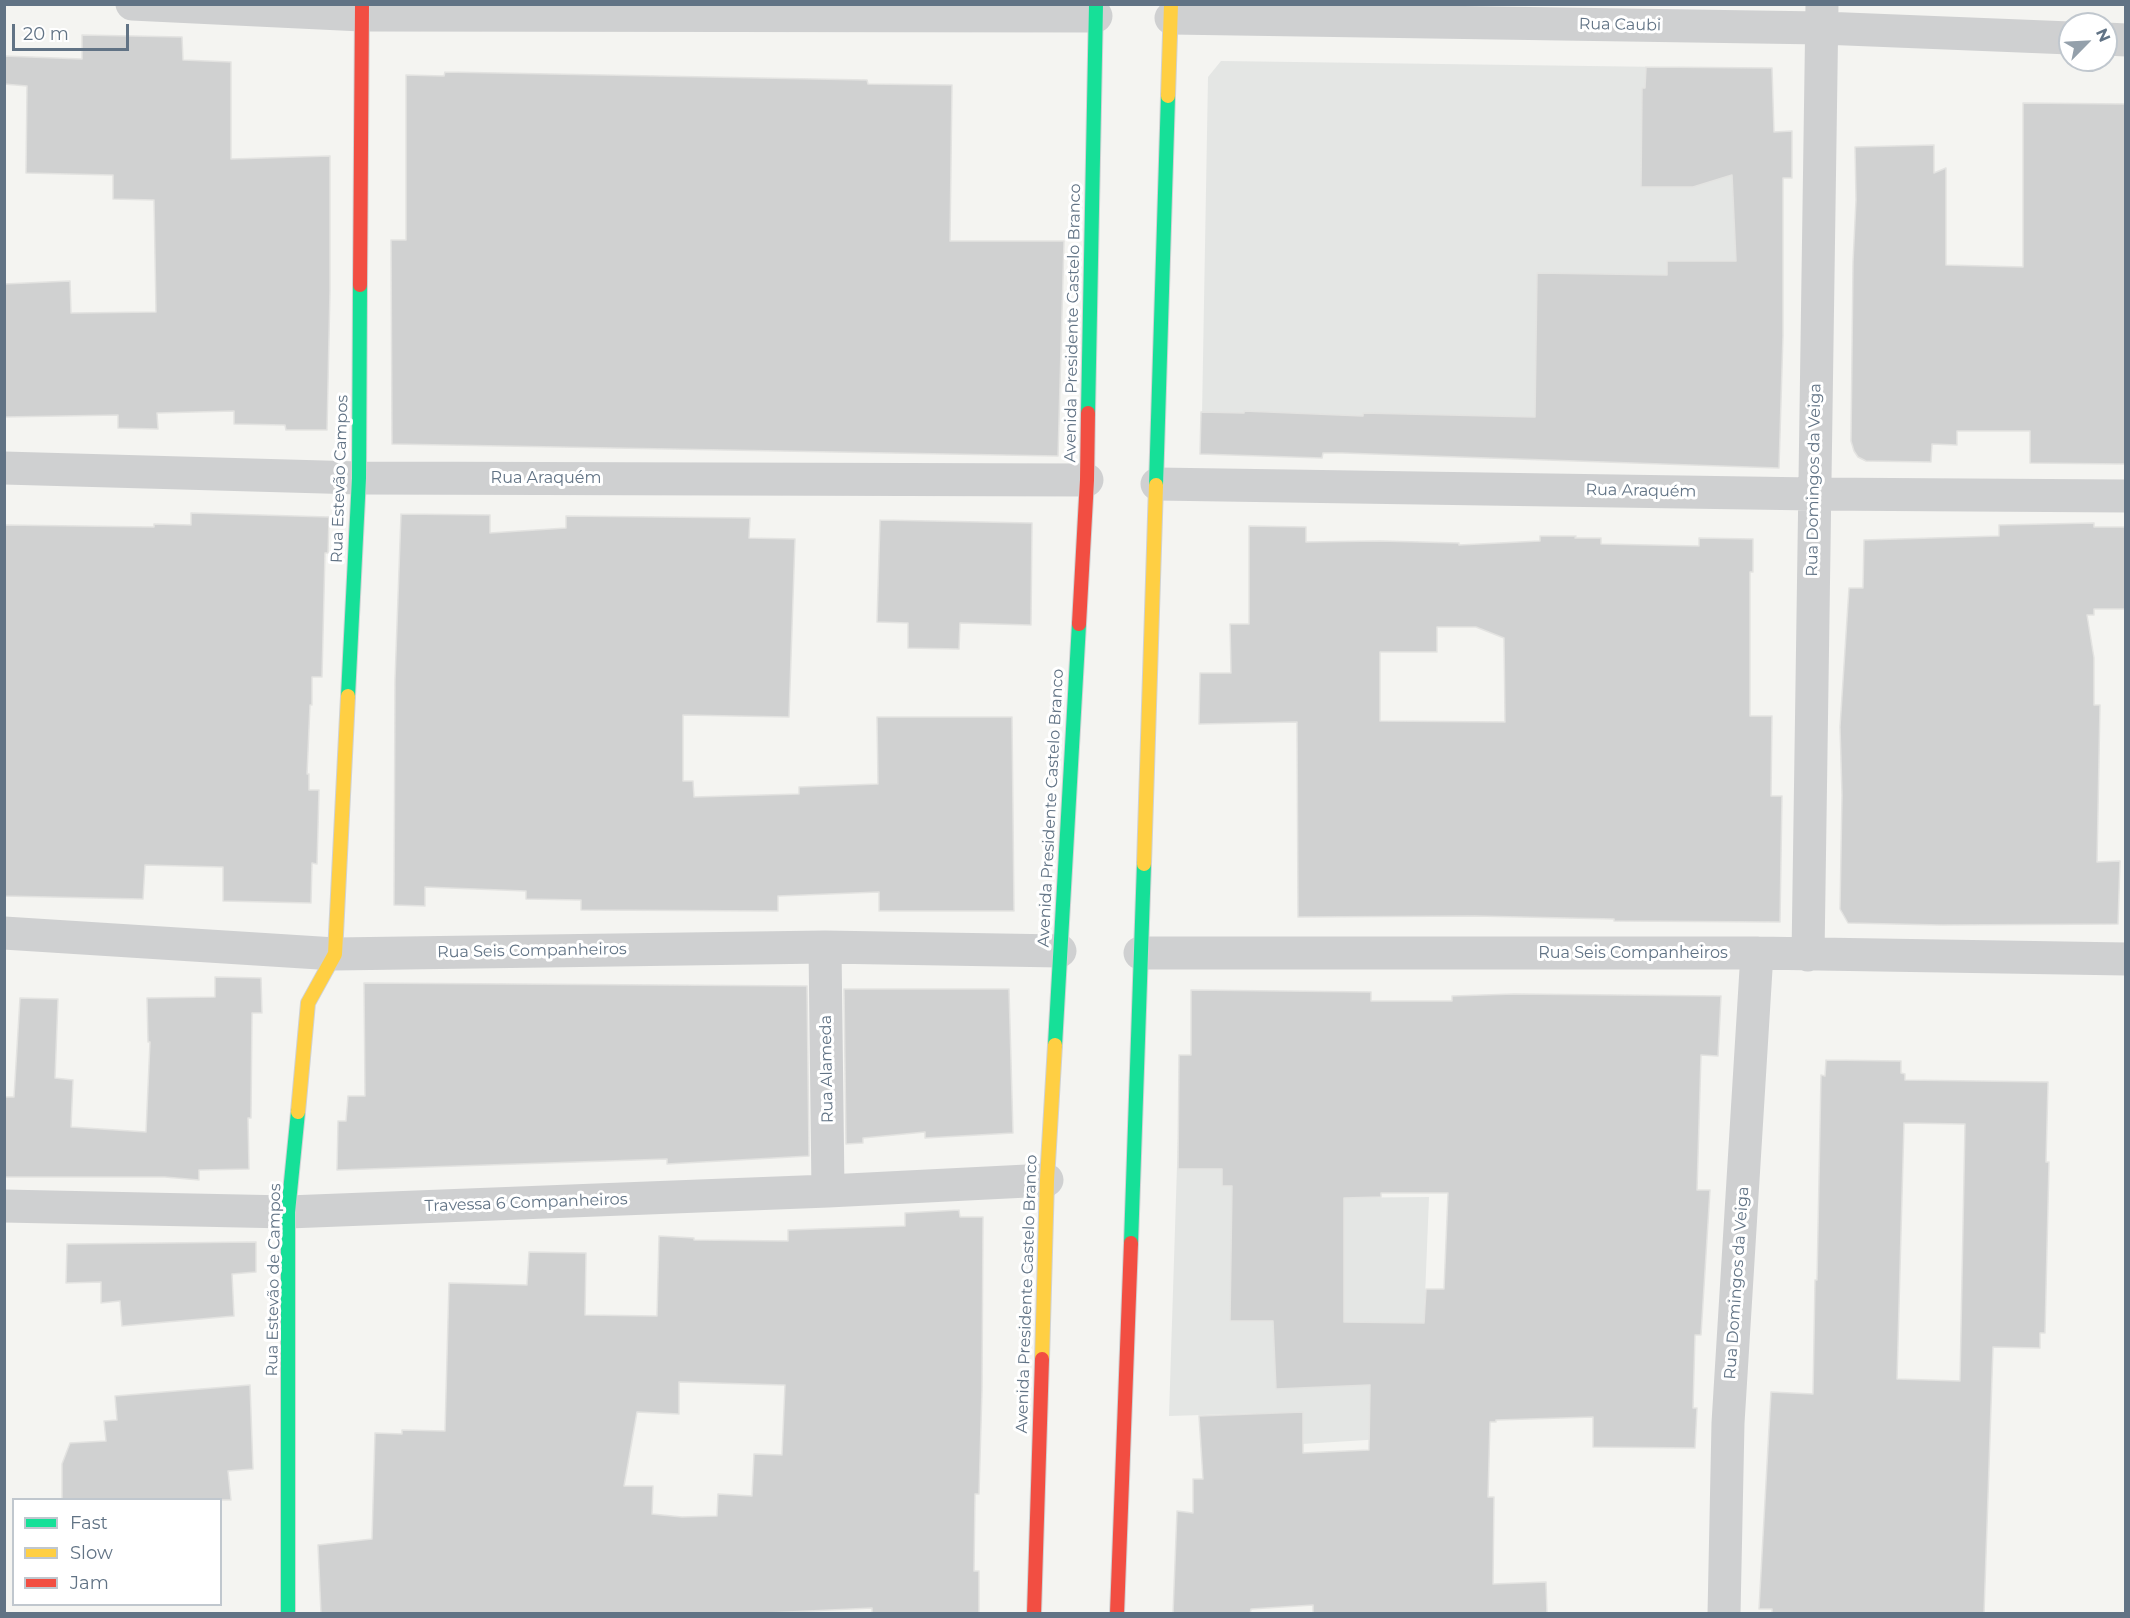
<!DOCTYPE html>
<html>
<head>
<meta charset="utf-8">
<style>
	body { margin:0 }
	#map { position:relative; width:2130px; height:1618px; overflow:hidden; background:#f4f4f1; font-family:Montserrat,sans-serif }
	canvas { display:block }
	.frame { position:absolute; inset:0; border:6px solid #617385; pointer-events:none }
	.legend { position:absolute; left:12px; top:1498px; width:210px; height:108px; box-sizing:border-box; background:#fff; border:2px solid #c0c7ce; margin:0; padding:8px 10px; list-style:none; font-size:18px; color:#617385 }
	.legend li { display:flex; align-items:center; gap:12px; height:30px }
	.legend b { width:30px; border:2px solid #c0c7ce }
	.north { position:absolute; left:2058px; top:12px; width:60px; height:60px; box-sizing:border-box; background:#fff; border:2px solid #c0c7ce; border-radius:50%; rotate:66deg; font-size:16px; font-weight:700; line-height:24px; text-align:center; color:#617385 }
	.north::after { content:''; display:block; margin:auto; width:21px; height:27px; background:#94a0ab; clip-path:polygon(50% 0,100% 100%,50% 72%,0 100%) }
	.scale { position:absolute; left:12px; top:24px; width:117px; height:27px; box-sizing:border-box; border:3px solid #617385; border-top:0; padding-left:8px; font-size:18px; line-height:21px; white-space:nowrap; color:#617385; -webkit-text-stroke:4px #fff; paint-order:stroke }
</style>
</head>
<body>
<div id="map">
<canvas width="2130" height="1618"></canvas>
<div class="frame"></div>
<ul class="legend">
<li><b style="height:8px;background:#16e098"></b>Fast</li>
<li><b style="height:8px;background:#ffcf43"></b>Slow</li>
<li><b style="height:8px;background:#f24e42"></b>Jam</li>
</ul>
<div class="north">N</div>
<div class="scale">20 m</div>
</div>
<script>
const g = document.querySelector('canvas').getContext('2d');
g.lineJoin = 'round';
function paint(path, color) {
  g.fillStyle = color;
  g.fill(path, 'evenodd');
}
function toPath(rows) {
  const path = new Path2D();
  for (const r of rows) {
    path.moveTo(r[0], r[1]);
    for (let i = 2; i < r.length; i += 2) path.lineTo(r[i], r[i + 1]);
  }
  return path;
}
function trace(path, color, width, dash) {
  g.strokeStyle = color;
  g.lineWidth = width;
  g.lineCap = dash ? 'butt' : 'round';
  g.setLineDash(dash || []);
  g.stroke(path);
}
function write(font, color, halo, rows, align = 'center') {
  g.font = font + ' Montserrat,sans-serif';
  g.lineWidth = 6;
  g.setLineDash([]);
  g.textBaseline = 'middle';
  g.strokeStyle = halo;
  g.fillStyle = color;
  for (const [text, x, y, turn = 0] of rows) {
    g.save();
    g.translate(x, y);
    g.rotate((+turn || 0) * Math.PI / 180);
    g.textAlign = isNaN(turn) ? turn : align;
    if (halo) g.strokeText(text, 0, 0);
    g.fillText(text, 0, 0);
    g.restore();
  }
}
const built = toPath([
	[1221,61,1737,68,1745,421,1202,415,1208,77],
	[1180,1072,1321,1198,1429,1197,1424,1322,1431,1436,1302,1444,1301,1412,1169,1416]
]);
const building = toPath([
	[82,35,182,37,183,60,231,62,231,159,330,156,330,290,327,430,286,430,285,425,234,424,234,411,157,413,158,429,118,428,118,415,4,417,4,284,70,281,71,313,156,312,154,200,113,199,113,175,26,173,27,86,4,84,4,56,82,59,82,35],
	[1646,67,1772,68,1774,132,1792,131,1792,178,1783,178,1783,335,1779,468,1343,453,1323,453,1322,458,1200,454,1201,412,1244,413,1244,411,1363,416,1363,413,1535,417,1537,273,1667,275,1667,261,1736,261,1732,175,1693,187,1641,187,1642,88,1645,88,1646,67],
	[445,72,867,80,868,84,952,85,950,241,1064,241,1058,456,392,444,391,240,406,240,406,75,444,76,445,72],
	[2023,103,2126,104,2126,464,2030,463,2030,431,1957,431,1957,445,1932,444,1931,462,1866,461,1858,457,1854,451,1851,441,1853,262,1856,200,1855,147,1934,145,1934,173,1946,168,1946,265,2023,267,2023,103],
	[191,513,329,517,328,553,325,553,322,677,312,677,312,705,310,705,307,774,309,774,309,790,319,790,317,864,312,863,311,903,223,901,223,867,145,865,143,899,4,896,4,525,154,527,154,524,191,525,191,513],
	[401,514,490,515,490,533,566,528,566,516,750,518,749,538,795,539,789,717,683,715,683,781,693,781,694,797,799,794,799,787,878,784,877,717,1012,717,1014,911,879,911,879,892,778,896,778,911,581,910,581,900,526,899,526,891,425,887,425,906,394,905,395,680,401,514],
	[880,520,1032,523,1031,625,960,623,959,649,908,648,908,623,877,622,880,520],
	[2094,523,2094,527,2126,527,2126,609,2094,609,2094,615,2087,615,2094,658,2094,705,2100,705,2097,862,2120,861,2118,924,1941,925,1848,923,1840,909,1842,795,1840,727,1849,588,1863,588,1864,540,1999,536,1999,525,2094,523],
	[1249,526,1306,527,1306,542,1380,541,1459,543,1459,545,1540,541,1540,536,1576,536,1575,538,1601,538,1601,544,1699,546,1699,538,1753,539,1753,572,1750,572,1750,716,1772,716,1771,796,1782,796,1780,922,1614,921,1614,919,1475,916,1298,917,1297,722,1199,724,1200,673,1231,673,1230,624,1249,624,1249,526],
	[1437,627,1476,627,1504,638,1505,722,1380,721,1380,652,1437,652,1437,627],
	[215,977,261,978,262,1013,252,1013,251,1118,248,1118,249,1169,199,1170,199,1180,165,1177,4,1177,4,1097,14,1097,20,998,58,999,55,1078,73,1080,71,1127,146,1132,150,1042,148,1042,147,998,215,997,215,977],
	[364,983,807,986,809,1156,667,1164,667,1159,337,1170,338,1121,346,1121,348,1096,365,1096,364,983],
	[844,989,1009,989,1013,1133,925,1138,925,1132,863,1138,863,1143,846,1144,844,989],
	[1191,990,1371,992,1371,1001,1452,1001,1452,996,1514,994,1721,996,1718,1056,1701,1055,1697,1190,1710,1190,1701,1335,1695,1335,1693,1408,1697,1408,1695,1448,1593,1447,1593,1417,1496,1420,1496,1422,1490,1422,1488,1497,1494,1497,1493,1584,1546,1582,1547,1614,1313,1614,1313,1605,1251,1609,1250,1614,1173,1614,1177,1511,1193,1513,1193,1479,1203,1479,1199,1416,1303,1412,1303,1453,1369,1450,1370,1385,1276,1389,1273,1321,1230,1321,1232,1186,1222,1186,1222,1169,1178,1169,1179,1055,1191,1055,1191,990],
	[1381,1193,1448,1193,1444,1289,1426,1289,1424,1323,1344,1322,1344,1198,1381,1197,1381,1193],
	[1826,1060,1901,1061,1901,1073,1905,1074,1905,1080,2048,1082,2046,1162,2049,1162,2045,1333,2040,1333,2040,1348,1993,1347,1984,1614,1772,1614,1772,1609,1759,1609,1771,1392,1813,1394,1815,1280,1817,1280,1821,1075,1825,1076,1826,1060],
	[1904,1123,1965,1124,1960,1381,1897,1379,1904,1123],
	[959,1210,960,1217,983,1217,982,1390,979,1494,975,1494,974,1571,979,1571,979,1614,872,1614,872,1608,746,1614,321,1614,318,1545,372,1539,375,1433,402,1434,402,1430,445,1431,449,1283,527,1285,529,1252,586,1253,585,1315,657,1316,659,1236,694,1238,694,1240,788,1241,788,1230,905,1226,905,1213,959,1210],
	[679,1382,785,1385,782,1455,754,1454,752,1496,718,1494,717,1516,682,1517,652,1514,653,1486,624,1486,637,1412,679,1414,679,1382],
	[256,1242,256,1272,232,1274,234,1316,122,1326,120,1301,101,1303,101,1282,66,1283,67,1244,256,1242],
	[250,1385,253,1469,228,1471,231,1500,62,1500,62,1464,70,1443,106,1441,104,1421,117,1420,115,1396,250,1385]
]);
const street = toPath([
	[132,4,362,15,1096,16],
	[1171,18,1822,28,2070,38],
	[2106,39,2126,40],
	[4,468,359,478,1087,480],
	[1157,484,1814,494,2126,496],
	[4,933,335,954,825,947,1060,951],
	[825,947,828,1191],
	[1140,953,1757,953,2126,959],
	[1808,955,1822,4],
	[4,1206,288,1212,828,1191,1047,1180],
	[1724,1614,1728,1423,1757,953]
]);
const fast = toPath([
	[1088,413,1096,4],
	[1156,485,1168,96],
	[348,696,359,478,360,285],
	[1055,1045,1079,624],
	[1131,1243,1144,864],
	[288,1614,288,1212,298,1112]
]);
const slow = toPath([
	[1168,96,1171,4],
	[1144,864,1156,485],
	[298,1112,308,1003,335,954,348,696],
	[1042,1359,1047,1180,1055,1045]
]);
const jam = toPath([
	[360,285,362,4],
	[1079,624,1087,480,1088,413],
	[1034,1614,1042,1359],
	[1117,1614,1131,1243]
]);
const streetNames = [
	["Rua Caubi",1620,25,1],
	["Avenida Presidente Castelo Branco",1073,323,-89],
	["Rua Araquém",546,478],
	["Rua Estevão Campos",340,479,-88],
	["Rua Domingos da Veiga",1814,480,-89],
	["Rua Araquém",1641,491,1],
	["Avenida Presidente Castelo Branco",1051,808,-87],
	["Rua Seis Companheiros",532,951,-1],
	["Rua Seis Companheiros",1633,953],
	["Rua Alameda",827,1069,-91],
	["Travessa 6 Companheiros",526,1203,-2],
	["Rua Estevão de Campos",274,1280,-89],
	["Rua Domingos da Veiga",1737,1283,-86],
	["Avenida Presidente Castelo Branco",1027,1294,-88]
];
paint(built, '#e4e6e4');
paint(building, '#d0d1d1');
trace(building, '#e3e3e1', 1.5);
trace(fast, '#d0d2d3', 16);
trace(slow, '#d0d2d3', 16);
trace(jam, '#d0d2d3', 16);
trace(street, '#cfd0d1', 33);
trace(fast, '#16e098', 14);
trace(slow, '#ffcf43', 14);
trace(jam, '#f24e42', 14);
write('16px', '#617385', '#fff', streetNames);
</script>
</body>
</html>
